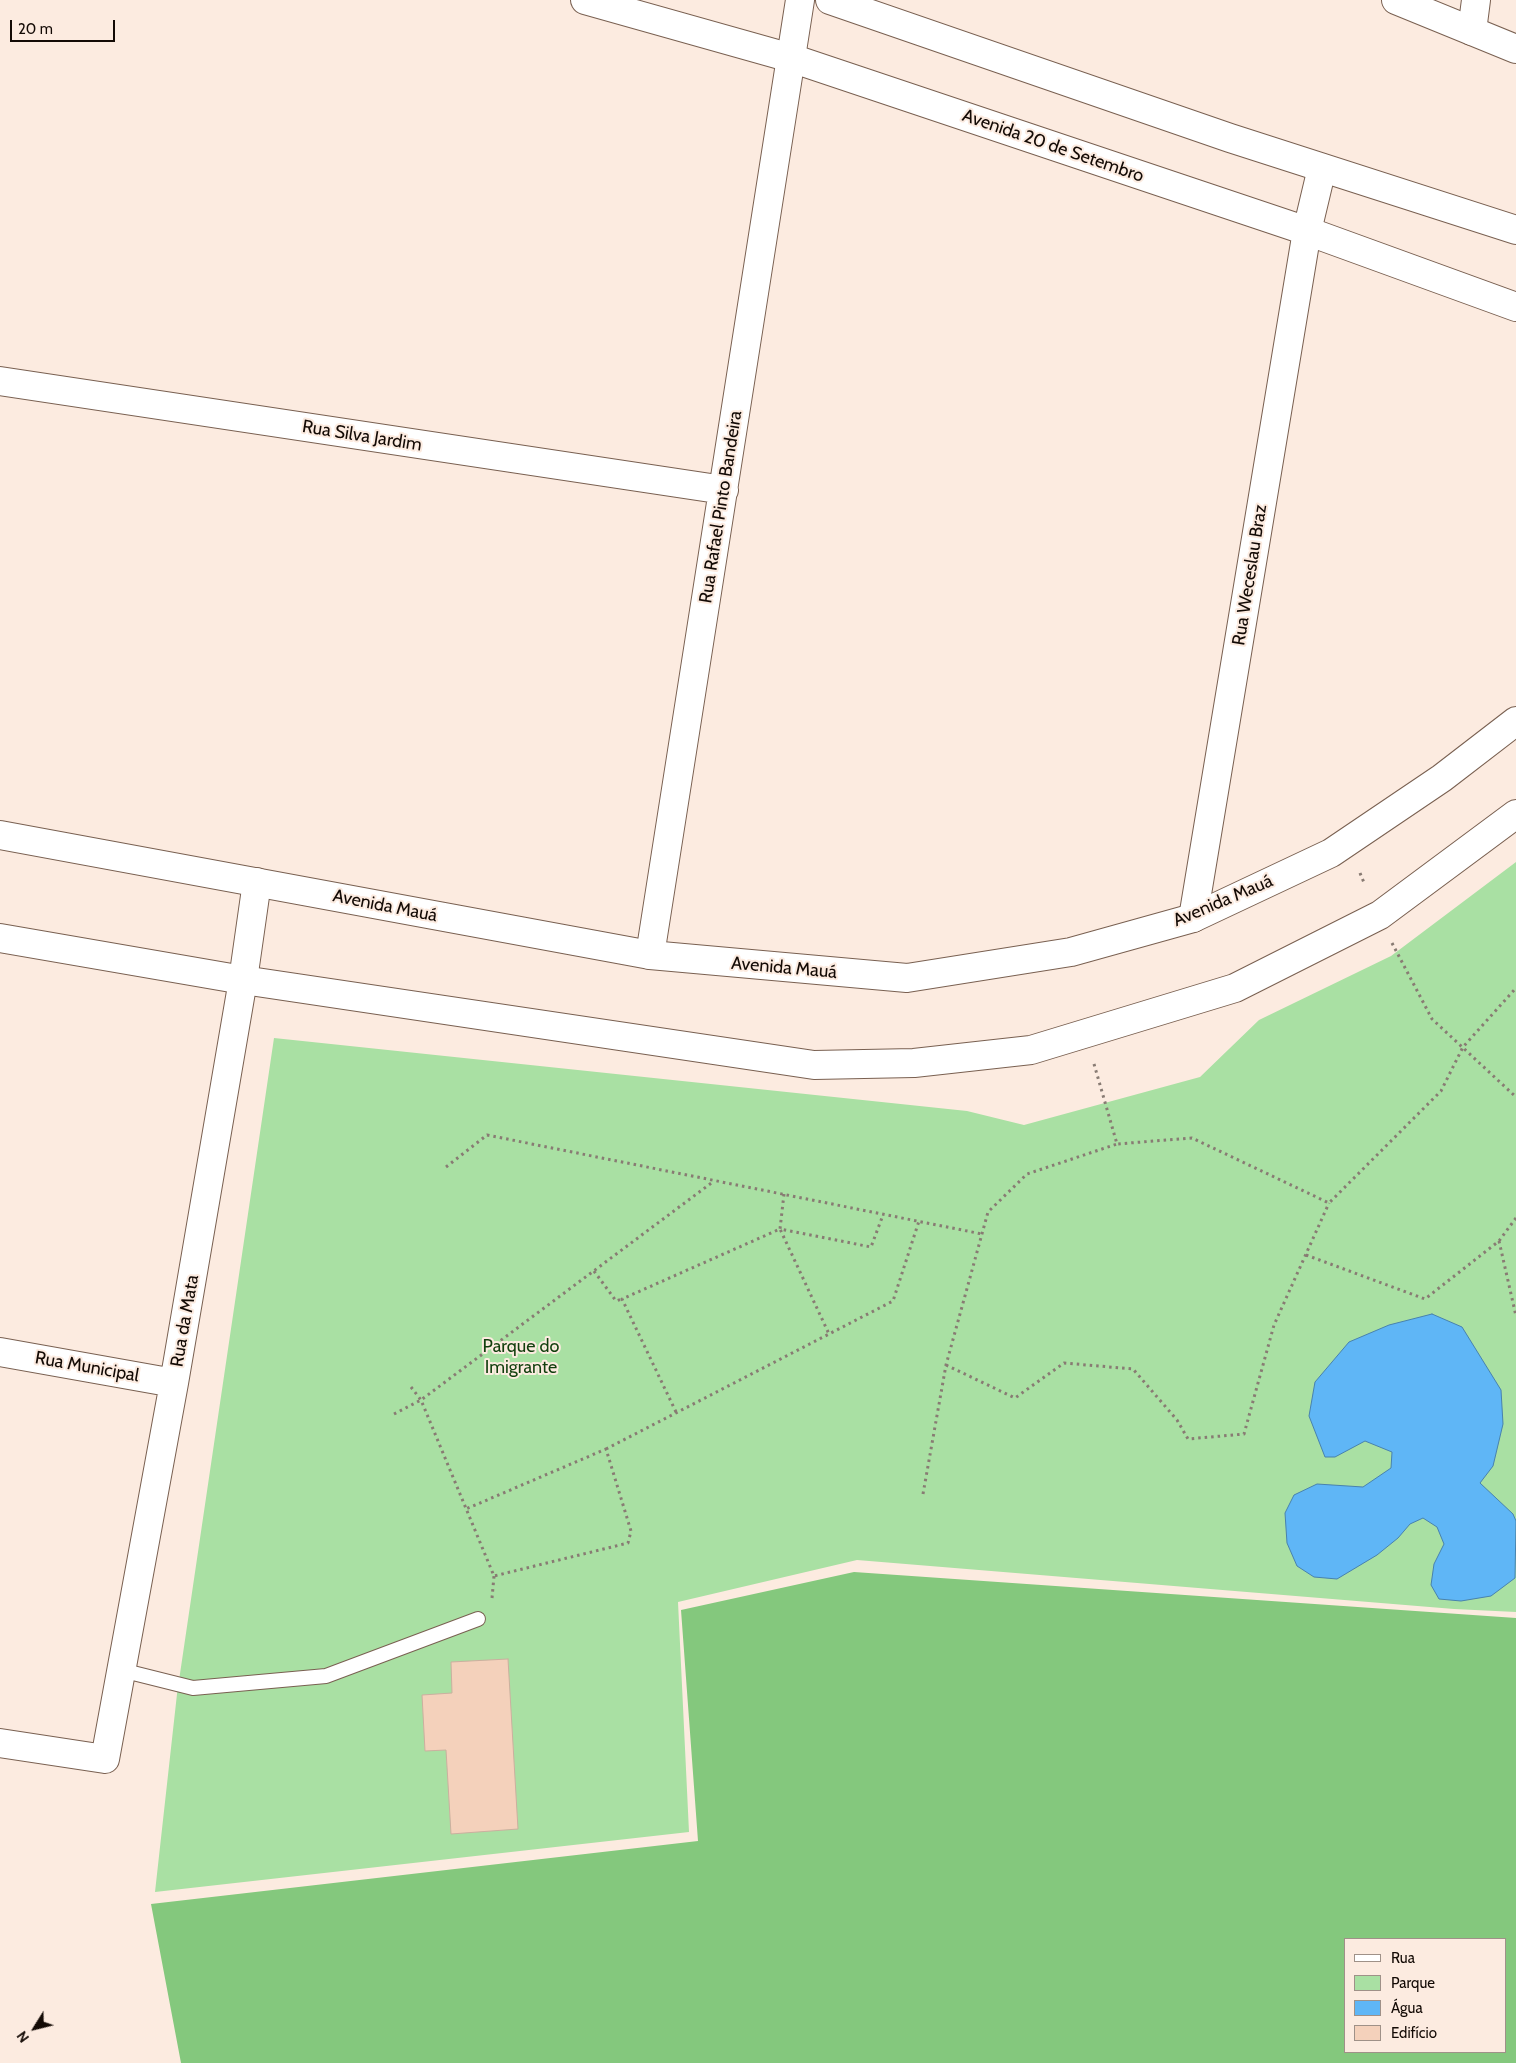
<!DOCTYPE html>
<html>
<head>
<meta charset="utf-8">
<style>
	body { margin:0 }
	#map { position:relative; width:1516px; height:2063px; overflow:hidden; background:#fcebe0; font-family:Cabin,sans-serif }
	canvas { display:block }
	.legend { position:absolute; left:1344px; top:1938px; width:162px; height:115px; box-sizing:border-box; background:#fcebe0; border:1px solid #9f9188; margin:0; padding:6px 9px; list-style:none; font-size:15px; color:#130a05 }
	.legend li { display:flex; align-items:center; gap:10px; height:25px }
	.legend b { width:25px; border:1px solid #9f9188 }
	.north { position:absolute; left:10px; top:2003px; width:50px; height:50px; -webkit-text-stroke:4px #fcebe0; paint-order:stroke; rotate:234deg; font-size:14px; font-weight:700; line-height:20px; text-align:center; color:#130a05 }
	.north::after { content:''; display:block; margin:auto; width:18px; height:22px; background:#130a05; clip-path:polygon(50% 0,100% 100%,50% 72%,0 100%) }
	.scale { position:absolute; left:10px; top:20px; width:105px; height:22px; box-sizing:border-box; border:2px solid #130a05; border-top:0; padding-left:6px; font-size:15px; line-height:18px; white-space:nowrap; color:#130a05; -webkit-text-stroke:4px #fcebe0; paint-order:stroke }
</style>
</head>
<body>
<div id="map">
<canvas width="1516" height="2063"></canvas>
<ul class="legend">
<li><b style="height:6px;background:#fff"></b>Rua</li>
<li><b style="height:14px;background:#a9e0a3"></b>Parque</li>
<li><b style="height:14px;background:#5fb6f6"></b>Água</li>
<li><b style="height:14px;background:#f4d1bb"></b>Edifício</li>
</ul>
<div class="north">N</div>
<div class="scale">20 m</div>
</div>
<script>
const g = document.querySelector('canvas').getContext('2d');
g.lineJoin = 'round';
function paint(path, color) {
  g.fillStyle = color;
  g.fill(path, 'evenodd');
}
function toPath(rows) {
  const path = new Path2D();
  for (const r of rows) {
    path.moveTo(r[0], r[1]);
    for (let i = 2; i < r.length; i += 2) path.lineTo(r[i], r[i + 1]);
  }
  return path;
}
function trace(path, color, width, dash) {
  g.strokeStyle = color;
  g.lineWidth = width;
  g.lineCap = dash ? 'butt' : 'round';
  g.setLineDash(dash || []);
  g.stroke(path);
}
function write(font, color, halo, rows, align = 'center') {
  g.font = font + ' Cabin,sans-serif';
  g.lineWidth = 4;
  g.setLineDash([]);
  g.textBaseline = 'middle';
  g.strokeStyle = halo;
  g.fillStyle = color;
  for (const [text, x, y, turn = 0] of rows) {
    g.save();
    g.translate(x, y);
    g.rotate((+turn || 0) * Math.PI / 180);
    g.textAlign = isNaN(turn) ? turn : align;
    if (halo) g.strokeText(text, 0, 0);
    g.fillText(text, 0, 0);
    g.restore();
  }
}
const green = toPath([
	[1516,862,1516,1612,1454,1609,857,1560,678,1602,689,1832,155,1892,177,1694,274,1038,967,1111,1024,1125,1200,1077,1259,1020,1391,956]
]);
const forest = toPath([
	[854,1572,1516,1618,1516,2063,181,2063,151,1904,698,1841,681,1610],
	[1345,1939,1505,1939,1505,2052,1345,2052]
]);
const water = toPath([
	[1432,1314,1462,1327,1501,1390,1503,1424,1493,1466,1480,1483,1513,1514,1516,1521,1515,1578,1491,1596,1461,1601,1439,1599,1431,1585,1434,1564,1444,1544,1437,1527,1423,1518,1410,1524,1398,1538,1377,1555,1337,1579,1314,1577,1297,1566,1287,1543,1285,1513,1294,1495,1317,1484,1363,1487,1391,1468,1392,1452,1365,1441,1335,1457,1325,1457,1309,1416,1315,1382,1349,1342,1389,1325,1432,1314]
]);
const building = toPath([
	[508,1659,518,1829,451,1834,446,1750,425,1751,422,1695,452,1693,451,1662,508,1659]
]);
const path = toPath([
	[1360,873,1365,885],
	[1392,943,1432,1019,1516,1097],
	[1094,1064,1117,1144,1192,1138,1329,1203,1441,1091,1463,1047,1516,988],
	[446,1167,487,1135,982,1234],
	[784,1194,780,1229,871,1247,883,1215],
	[1499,1241,1516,1316],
	[1306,1255,1425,1299,1499,1241,1516,1218],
	[594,1271,616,1301,622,1299],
	[946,1365,1015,1398,1064,1363,1133,1369,1177,1420,1188,1439,1244,1434,1274,1325,1329,1203],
	[411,1387,421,1400,494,1576,628,1543,631,1531,606,1449,466,1509],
	[676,1412,622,1299,780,1229,829,1334],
	[394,1414,421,1400,714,1181],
	[606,1449,893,1301,919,1221],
	[923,1494,946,1365,988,1212,1027,1174,1117,1144],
	[492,1598,494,1576]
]);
const service = toPath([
	[121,1670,193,1688,326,1676,478,1619]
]);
const minor = toPath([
	[1472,31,1476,0],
	[0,381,724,490],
	[1193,918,1307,231,1322,168],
	[650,955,800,0],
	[0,1352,174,1383],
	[0,1743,105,1759,174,1383,243,980,257,882]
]);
const secondary = toPath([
	[585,0,791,58,1307,231,1516,307],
	[830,0,1230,138,1516,230],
	[1396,0,1516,49],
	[0,835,650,955,907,978,1071,952,1193,918,1331,853,1442,778,1516,721],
	[0,938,243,980,814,1065,914,1063,1031,1050,1235,988,1380,915,1516,814]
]);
const streetNames = [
	["Avenida 20 de Setembro",1053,146,19],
	["Rua Silva Jardim",362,436,9],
	["Rua Rafael Pinto Bandeira",721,507,-81],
	["Rua Weceslau Braz",1250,575,-81],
	["Avenida Mauá",1223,901,-23],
	["Avenida Mauá",385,906,11],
	["Avenida Mauá",784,968,5],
	["Rua da Mata",185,1321,-80],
	["Rua Municipal",87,1367,10]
];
const parkNames = [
	["Parque do",521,1347],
	["Imigrante",521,1368]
];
paint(green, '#a9e0a3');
paint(forest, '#84c87d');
paint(water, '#5fb6f6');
trace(water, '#4882ae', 1);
paint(building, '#f4d1bb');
trace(building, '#cbb09f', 1);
trace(service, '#796051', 16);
trace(minor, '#796051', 30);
trace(secondary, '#796051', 30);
trace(path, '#887b73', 3, [2.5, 4]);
trace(service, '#fff', 14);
trace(minor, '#fff', 28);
trace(secondary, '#fff', 28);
write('18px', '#130a05', '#fcebe0', streetNames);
write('18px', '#113f0d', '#fcebe0', parkNames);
</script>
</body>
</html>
